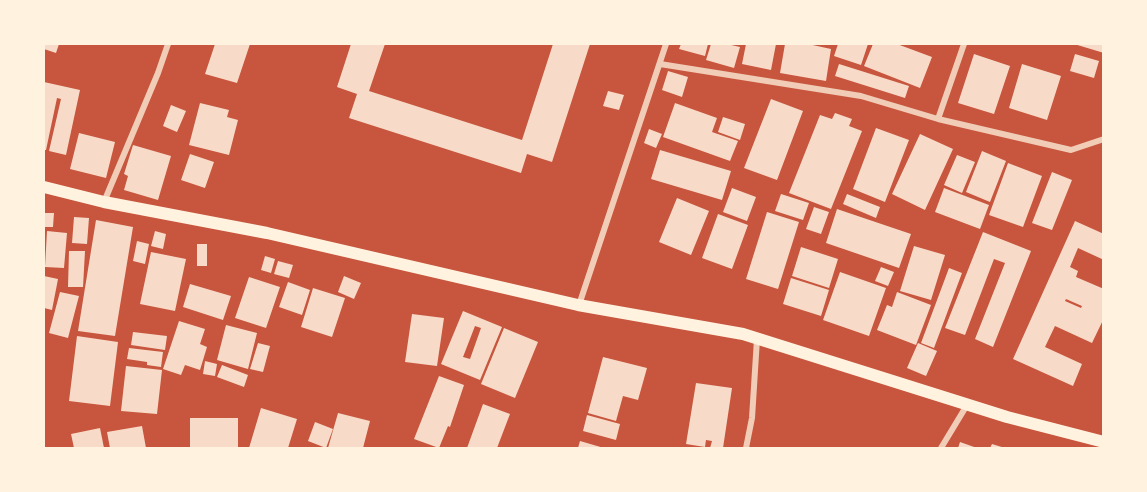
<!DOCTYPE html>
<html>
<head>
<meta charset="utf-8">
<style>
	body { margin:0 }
	#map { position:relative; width:1147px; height:492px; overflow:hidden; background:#c8553d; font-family:"Nunito Sans",sans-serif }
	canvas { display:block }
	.frame { position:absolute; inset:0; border:45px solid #fff3e0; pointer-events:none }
</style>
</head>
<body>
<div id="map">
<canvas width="1147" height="492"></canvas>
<div class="frame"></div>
</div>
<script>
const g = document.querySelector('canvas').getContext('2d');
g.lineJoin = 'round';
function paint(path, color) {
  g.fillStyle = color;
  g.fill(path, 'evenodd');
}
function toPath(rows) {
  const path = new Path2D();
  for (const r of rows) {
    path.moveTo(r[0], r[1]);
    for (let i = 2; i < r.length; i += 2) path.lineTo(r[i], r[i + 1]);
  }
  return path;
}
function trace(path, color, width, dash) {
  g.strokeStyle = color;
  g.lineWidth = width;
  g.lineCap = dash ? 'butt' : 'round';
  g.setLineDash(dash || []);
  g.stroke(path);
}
const building = toPath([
	[44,44,59,44,56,53,44,49],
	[215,44,250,44,237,83,205,74],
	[351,44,385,44,369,91,522,140,553,44,590,44,552,162,527,154,521,173,349,118,357,94,337,87],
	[681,44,708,44,705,56,679,49],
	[711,44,727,44,740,47,734,68,706,60],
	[746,44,776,44,771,70,742,64],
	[785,44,808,44,831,49,826,81,780,73],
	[838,44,868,44,861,65,834,56],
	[873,44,897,44,932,57,920,88,864,66],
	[1074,44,1104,44,1104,53],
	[974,54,1010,66,994,114,958,103],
	[1075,54,1099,61,1094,78,1070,71],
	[839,64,909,86,905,98,835,76],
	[1022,64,1061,76,1047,120,1009,108],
	[668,71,688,77,682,97,662,90],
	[44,82,80,90,66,155,49,151,61,99,57,98,46,150,44,150],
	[608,91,624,95,619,110,603,106],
	[771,99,803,111,777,180,744,168],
	[200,103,229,110,227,117,238,120,229,155,189,145],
	[675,103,717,118,712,132,738,141,730,161,663,137],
	[171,105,186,111,177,132,163,126],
	[835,113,852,119,849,126,862,131,831,209,789,193,820,115,832,119],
	[723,117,745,124,740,140,718,132],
	[876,128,909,140,885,202,853,189],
	[649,129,662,134,656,148,644,143],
	[79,133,115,142,106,178,70,169],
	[920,134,953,149,925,210,892,194],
	[133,145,171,156,158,200,124,190,128,176,124,174],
	[660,150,731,171,722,200,651,179],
	[982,151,1006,161,990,202,966,192],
	[190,154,214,162,205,188,181,180],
	[957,155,975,162,962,193,944,185],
	[1008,163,1042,176,1023,227,989,215],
	[1052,172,1072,180,1052,230,1032,223],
	[732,188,756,197,747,221,723,212],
	[944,188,989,205,980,229,935,212],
	[781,194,809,203,803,220,775,211],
	[847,194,880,207,876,218,843,204],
	[677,198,709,211,691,255,659,242],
	[814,207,829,212,821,234,806,229],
	[837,209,911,234,899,268,826,243],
	[767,212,799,222,778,289,746,279],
	[44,213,54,213,53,227,44,227],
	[718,214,748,225,732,269,702,258],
	[74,217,89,218,87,244,72,243],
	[96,220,133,227,115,336,78,331],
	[1075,221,1104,234,1104,260,1078,248,1070,267,1078,271,1076,277,1104,289,1104,318,1092,343,1055,326,1045,347,1082,364,1073,386,1013,359],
	[1066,299,1082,306,1081,308,1065,301],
	[47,231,67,233,64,268,45,267],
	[155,231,166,234,163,249,151,246],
	[983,232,1031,251,993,347,975,339,1005,263,994,259,965,335,945,328],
	[137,241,149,244,145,264,133,261],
	[197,244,207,244,207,266,197,266],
	[914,246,945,255,931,300,900,291],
	[801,247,838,259,829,288,792,276],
	[69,251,85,251,83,287,68,287],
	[151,252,186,259,175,311,140,304],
	[265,256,275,259,271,273,261,270],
	[278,261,293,265,289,278,274,274],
	[881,267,894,272,888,286,875,281],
	[949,268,962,273,934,348,921,343],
	[840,272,886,288,869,336,823,320],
	[44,276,58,279,52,310,44,308],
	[344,276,361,283,354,299,338,292],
	[249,277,280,287,266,328,235,318],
	[791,278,829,290,821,316,783,304],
	[288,282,310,290,302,315,279,307],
	[190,284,231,296,223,320,183,307],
	[313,288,345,298,332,337,301,327],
	[60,292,79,296,68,338,49,333],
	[897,292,931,305,916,345,877,330,887,305,892,307],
	[463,311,502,327,480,380,441,364],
	[475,326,481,328,470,359,463,357],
	[412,314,444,318,437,366,405,362],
	[179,321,205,329,200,344,207,347,200,370,185,365,181,375,163,369],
	[226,325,257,333,248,369,217,360],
	[504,328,538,342,515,398,481,384],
	[133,332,167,336,165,350,131,345],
	[77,336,118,342,110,406,69,401],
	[258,343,270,346,263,372,250,369],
	[918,343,937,351,926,376,907,368],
	[129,348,163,352,161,367,147,365,147,362,127,359],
	[603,357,647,368,638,400,623,396,616,421,588,413],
	[205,361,217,364,215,376,203,374],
	[222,365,248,375,244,387,217,377],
	[126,366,162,370,157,414,121,411],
	[439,376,464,385,450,427,448,426,439,448,414,439],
	[696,383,732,388,723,448,710,448,712,441,706,440,705,447,686,444],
	[483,404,510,414,497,448,467,448],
	[261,408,297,419,288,448,249,448],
	[338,413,370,421,363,448,328,448],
	[587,415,620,424,616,440,583,431],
	[190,418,238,418,238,448,190,448],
	[315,422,333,429,326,448,308,441],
	[142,426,146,448,110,448,107,432],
	[100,428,104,448,74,448,71,434],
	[580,441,604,448,578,448],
	[960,442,977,448,958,448],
	[992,444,1005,448,990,448]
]);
const minor = toPath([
	[660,64,861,96,938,119,1071,150,1104,139],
	[938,119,964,44],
	[104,202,158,73,168,44],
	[579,305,666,44],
	[746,448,752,418,757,339],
	[941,448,967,405]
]);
const secondary = toPath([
	[44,187,104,202,267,233,578,305,743,334,1007,417,1104,442]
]);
paint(building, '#f7dbc8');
trace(minor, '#f1ccb7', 6);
trace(secondary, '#fff3e0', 12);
</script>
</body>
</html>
